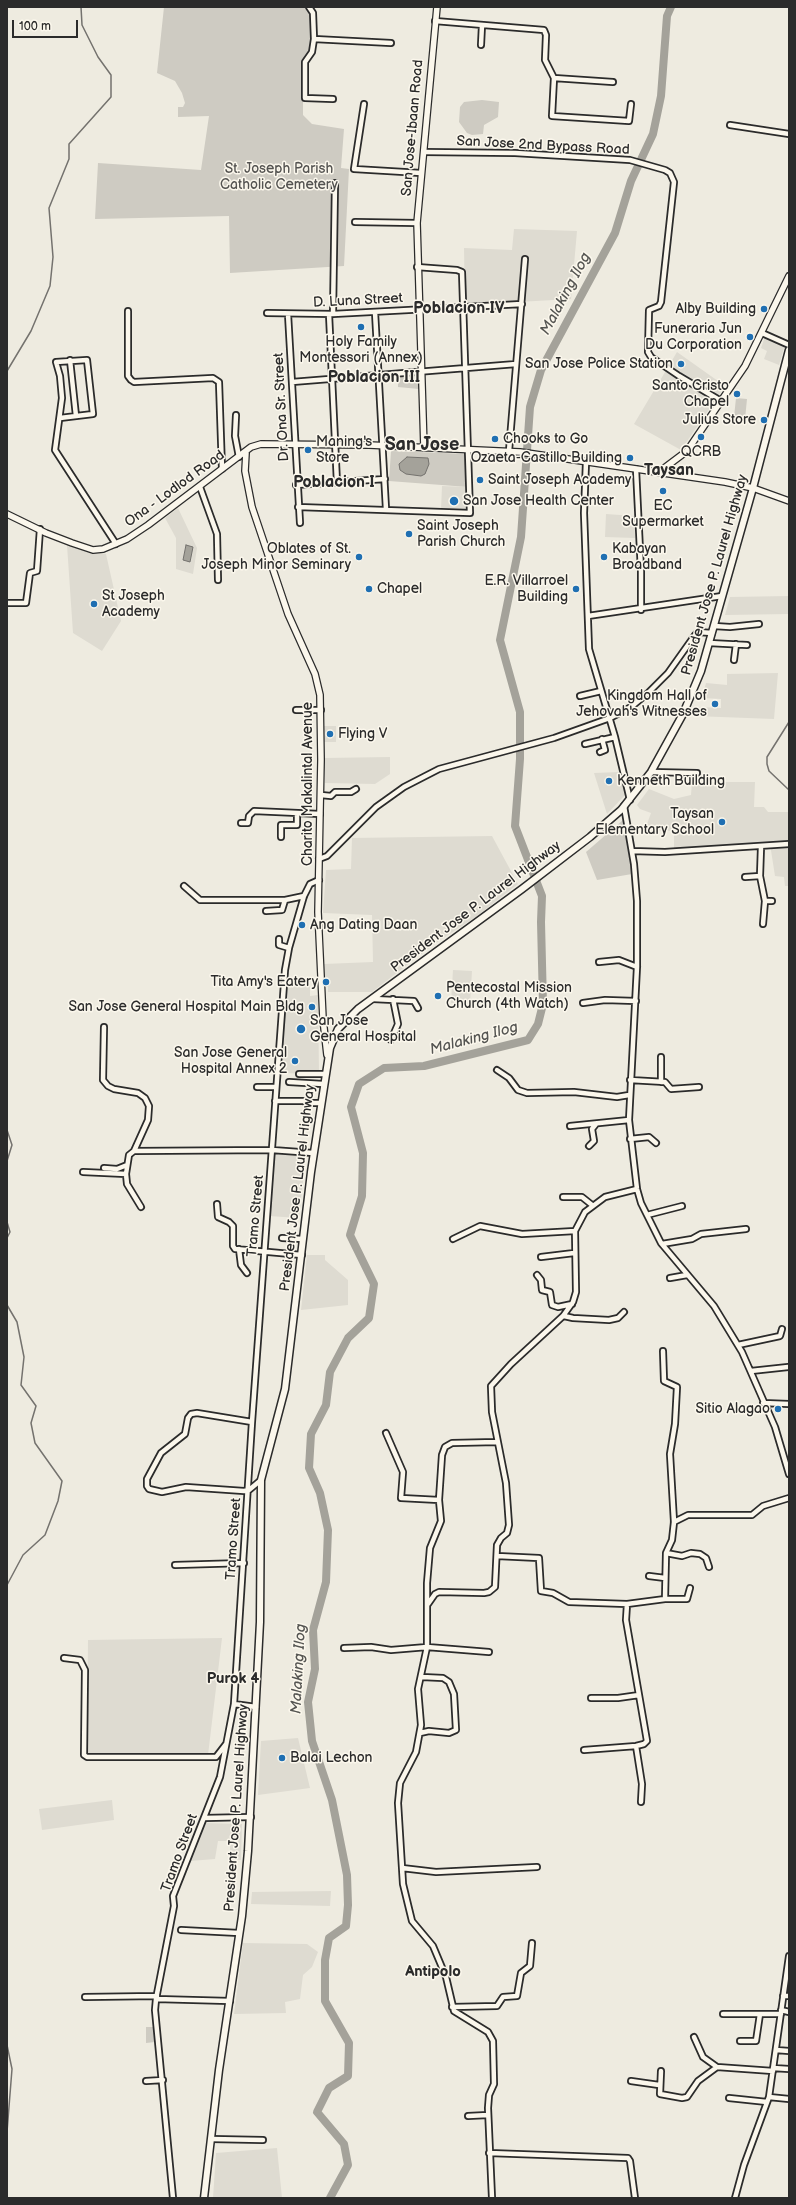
<!DOCTYPE html>
<html>
<head>
<meta charset="utf-8">
<style>
	body { margin:0 }
	#map { position:relative; width:796px; height:2205px; overflow:hidden; background:#eeebe0; font-family:"Balsamiq Sans",sans-serif }
	canvas { display:block }
	.frame { position:absolute; inset:0; border:8px solid #2b2b2b; pointer-events:none }
	.scale { position:absolute; left:12px; top:20px; width:66px; height:18px; box-sizing:border-box; border:2px solid #2b2b2b; border-top:0; padding-left:5px; font-size:12px; line-height:14px; white-space:nowrap; color:#2b2b2b; -webkit-text-stroke:3px #fbf7ec; paint-order:stroke }
</style>
</head>
<body>
<div id="map">
<canvas width="796" height="2205"></canvas>
<div class="frame"></div>
<div class="scale">100 m</div>
</div>
<script>
const g = document.querySelector('canvas').getContext('2d');
g.lineJoin = 'round';
function paint(path, color) {
  g.fillStyle = color;
  g.fill(path, 'evenodd');
}
function toPath(rows) {
  const path = new Path2D();
  for (const r of rows) {
    path.moveTo(r[0], r[1]);
    for (let i = 2; i < r.length; i += 2) path.lineTo(r[i], r[i + 1]);
  }
  return path;
}
function trace(path, color, width, dash) {
  g.strokeStyle = color;
  g.lineWidth = width;
  g.lineCap = dash ? 'butt' : 'round';
  g.setLineDash(dash || []);
  g.stroke(path);
}
function write(font, color, halo, rows, align = 'center') {
  g.font = font + ' "Balsamiq Sans",sans-serif';
  g.lineWidth = 3;
  g.setLineDash([]);
  g.textBaseline = 'middle';
  g.strokeStyle = halo;
  g.fillStyle = color;
  for (const [text, x, y, turn = 0] of rows) {
    g.save();
    g.translate(x, y);
    g.rotate((+turn || 0) * Math.PI / 180);
    g.textAlign = isNaN(turn) ? turn : align;
    if (halo) g.strokeText(text, 0, 0);
    g.fillText(text, 0, 0);
    g.restore();
  }
}
const built = toPath([
	[514,229,577,231,571,299,465,305,464,248,512,250],
	[766,334,786,341,779,365,764,359,767,351,761,348],
	[677,352,725,386,681,450,634,424],
	[442,486,468,487,465,510,441,510],
	[178,508,197,548,193,574,176,569,176,538,165,518],
	[606,514,634,516,635,538,605,537],
	[67,545,106,554,121,621,102,651,73,633],
	[789,596,789,614,725,615,730,597],
	[778,673,774,719,694,716,699,707,721,708,721,699,702,698,706,683,727,685,727,674],
	[324,726,336,726,336,742,324,742],
	[390,757,390,774,375,784,325,783,324,758],
	[620,772,626,794,607,814,594,773],
	[692,782,755,782,754,807,764,807,768,812,789,812,789,886,785,886,784,877,775,876,770,844,674,849,674,831,640,830,640,827,647,824,651,813,640,809,637,805,649,789,674,799,691,795],
	[492,836,518,884,477,916,433,945,372,992,328,992,328,987,325,987,324,964,373,962,372,915,323,913,326,870,351,869,352,838],
	[453,970,472,971,470,1004,451,1003],
	[310,984,310,996,318,995,319,1074,279,1073,285,985],
	[273,1153,306,1154,299,1218,269,1216],
	[307,1255,325,1255,325,1260,348,1280,348,1305,301,1310],
	[222,1638,208,1755,87,1756,88,1640],
	[298,1738,310,1788,258,1795,261,1741],
	[112,1800,114,1820,42,1830,39,1809],
	[205,1823,242,1824,241,1860,230,1859,230,1841,218,1841,215,1859,190,1861],
	[331,1891,330,1906,251,1904,252,1892],
	[243,1943,307,1944,318,1952,312,1967,303,1975,300,1999,285,2002,286,2013,234,2014],
	[277,2148,282,2198,213,2198,216,2153]
]);
const green = toPath([
	[164,7,303,7,309,9,311,13,312,39,311,51,303,62,303,115,312,124,344,129,341,168,349,169,344,266,230,273,229,216,95,219,98,163,201,170,209,116,178,117,178,107,183,107,185,103,182,93,175,81,157,73],
	[482,100,499,102,498,117,484,125,483,134,472,135,467,133,459,122,460,107,464,102],
	[415,375,419,378,419,389,398,387,398,377],
	[736,398,747,399,745,419,734,417],
	[391,451,467,454,468,487,389,481],
	[623,820,632,874,597,880,586,852],
	[146,2027,155,2027,155,2042,146,2043]
]);
const water = toPath([
	[407,457,428,458,429,464,425,474,421,476,406,474,400,470,399,464,407,457],
	[186,545,193,547,190,562,183,560,186,545]
]);
const stream = toPath([
	[7,371,31,331,50,286,53,257,49,208,69,159,69,144,111,97,111,75,98,57,82,25,81,7],
	[789,722,767,757,767,764,769,771,789,790],
	[7,1130,12,1145,7,1161],
	[7,1222,10,1232,7,1238],
	[7,1305,17,1322,24,1357,21,1385,36,1406,31,1423,35,1443,62,1481,58,1501,45,1535,23,1555,7,1585],
	[7,1668,7,1678],
	[7,2045,12,2069,7,2132]
]);
const river = toPath([
	[330,2198,348,2165,344,2144,317,2112,329,2088,348,2076,349,2043,325,2001,325,1960,329,1938,346,1926,348,1905,347,1875,332,1800,312,1741,308,1702,315,1669,313,1630,326,1582,328,1530,320,1493,309,1468,311,1434,326,1405,330,1372,348,1338,369,1318,374,1284,350,1235,362,1196,363,1153,351,1107,359,1084,384,1068,424,1066,528,1040,538,1024,543,1004,541,922,542,896,515,826,520,759,520,712,500,640,521,537,530,407,541,370,615,233,631,181,653,134,661,96,667,16,671,7]
]);
const minor = toPath([
	[309,7,313,13,314,39,312,52,305,62,305,98,333,99],
	[435,21,544,30,546,35,545,60,554,78,552,116,629,121,631,104],
	[314,39,391,43],
	[481,45,482,25],
	[554,78,613,82],
	[364,104,354,169,421,173],
	[730,125,789,134],
	[424,152,515,153,630,160,665,170,670,173,674,182,661,302,659,306,649,310,648,352,651,357,679,376,721,401],
	[355,222,417,223],
	[128,311,128,376,131,380,134,382,213,378,219,382,222,469],
	[375,312,386,509],
	[267,313,333,314,522,304],
	[288,314,300,523],
	[329,314,337,483],
	[333,314,335,183],
	[762,333,789,345],
	[70,360,76,416],
	[292,382,516,364],
	[236,415,235,436,239,457],
	[60,418,93,414,87,360,56,362,60,376,62,398,55,450,116,544],
	[509,451,525,259],
	[586,462,584,513,589,649,615,737,630,800],
	[636,469,641,571,641,610],
	[296,485,385,479],
	[200,487,217,534,218,580],
	[298,507,470,513,462,272,457,270,417,267],
	[7,603,26,603,30,573,37,571,40,529],
	[588,616,722,596],
	[714,626,730,627,759,624],
	[709,643,747,645],
	[734,660,736,644],
	[580,696,601,691],
	[296,710,321,710],
	[585,744,615,737],
	[600,752,605,750,602,739],
	[651,772,697,773],
	[321,795,331,796,335,792,351,792,356,789],
	[624,806,634,864,637,901,637,967,629,1120,637,1189,641,1203,661,1243,714,1306,742,1352,775,1427,789,1474],
	[241,823,248,823,249,816,254,811,320,814],
	[281,837,281,825,297,825,297,813],
	[761,847,760,876,765,901,763,924],
	[632,851,665,852,789,844],
	[319,859,327,856,376,807,404,787,439,769,554,738,610,718,631,707,648,693,668,673,695,635,698,632,712,633],
	[745,877,760,876],
	[184,886,200,900,285,900,304,896],
	[765,901,772,901],
	[266,911,282,910,285,900],
	[279,939,279,945,289,948],
	[599,962,619,960,637,967],
	[373,999,414,1001,418,1008],
	[583,1003,605,1000,636,1001],
	[104,1027,103,1080,108,1086,114,1089,138,1093,145,1098,149,1106,148,1120,134,1151],
	[391,1040,398,1024,393,999],
	[661,1057,661,1082],
	[497,1070,509,1078,518,1090,527,1093,574,1092,617,1097,629,1095],
	[299,1074,324,1074],
	[630,1080,665,1082,671,1089,699,1087],
	[289,1082,323,1084],
	[257,1087,276,1087],
	[275,1101,303,1101,308,1103,321,1103],
	[570,1126,629,1120],
	[630,1139,649,1137,656,1143],
	[589,1146,594,1141,592,1129,596,1124],
	[104,1168,117,1169,127,1165],
	[83,1172,126,1174],
	[563,1197,582,1197,592,1205],
	[217,1204,218,1217,229,1222,233,1226,233,1246,235,1249,302,1255],
	[141,1207,127,1184,126,1174,129,1155,134,1151,272,1150,313,1153],
	[647,1215,682,1206],
	[282,1238,303,1239],
	[453,1239,480,1226,522,1234,575,1231],
	[662,1244,692,1239,701,1234,746,1229],
	[239,1249,241,1265,247,1273],
	[541,1257,574,1253],
	[537,1275,541,1280,542,1290,550,1292,552,1305,558,1307,572,1304],
	[670,1278,687,1275],
	[564,1316,573,1318,609,1320,618,1318,624,1312],
	[738,1345,780,1336,782,1329],
	[751,1371,788,1367],
	[763,1403,789,1404],
	[252,1422,197,1413,191,1414,188,1418,185,1434,161,1453,147,1479,147,1486,149,1489,162,1492,186,1487,244,1491,249,1490,261,1480],
	[386,1433,403,1472,401,1498,439,1500],
	[674,1522,688,1515,752,1515,763,1506,789,1498],
	[666,1553,682,1556,691,1553,700,1554,706,1558,709,1567],
	[497,1556,539,1558,541,1591,553,1593,569,1602,627,1604,665,1599,666,1553,672,1540,674,1522,670,1454,675,1424,677,1387,664,1381,663,1351],
	[175,1565,244,1563],
	[649,1576,665,1578],
	[665,1599,687,1599,690,1588],
	[428,1604,435,1594,439,1592,484,1593,489,1592,495,1587,497,1545,501,1538,507,1533,509,1525,506,1483,492,1412,491,1386,511,1364,563,1316,573,1302,576,1292,575,1231,585,1212,605,1197,637,1189],
	[344,1648,371,1647,391,1650,427,1647,489,1652],
	[64,1658,80,1660,85,1670,84,1755,87,1757,216,1757,226,1744],
	[591,1698,618,1698,639,1695],
	[234,1704,256,1707],
	[420,1733,429,1731,449,1733,456,1730,454,1694,449,1682,443,1678,422,1677],
	[636,1746,642,1784,641,1802],
	[584,1750,636,1746,644,1744,647,1741,626,1620,627,1604],
	[204,1818,251,1817],
	[402,1868,436,1872,537,1867],
	[181,1930,239,1933],
	[783,1996,789,1996],
	[85,1997,157,1996],
	[156,1999,230,2001],
	[452,2007,497,2006,503,1997,517,1996,521,1973,530,1966,532,1943],
	[781,2010,789,2012],
	[723,2014,781,2014],
	[694,2037,703,2057,717,2067],
	[740,2041,756,2041,760,2014],
	[776,2050,789,2051],
	[773,2068,789,2069],
	[661,2071,660,2094,682,2098,687,2097,698,2081,717,2067,773,2071],
	[146,2081,163,2080],
	[631,2081,659,2085],
	[769,2097,789,2099],
	[729,2098,767,2102],
	[468,2116,488,2115],
	[211,2139,263,2140],
	[489,2153,628,2158,630,2161,635,2198],
	[173,2198,155,2010,156,1999,174,1906,173,1896,220,1777,234,1704,252,1422,285,970,289,948,304,896,310,884,319,880],
	[492,2198,488,2108,489,2095,494,2084,493,2041,488,2032,454,2011,446,1977,433,1946,412,1921,403,1884,398,1803,400,1783,416,1752,421,1725,418,1689,427,1647,427,1583,430,1548,441,1521,439,1500,442,1455,445,1447,452,1443,497,1442],
	[735,2198,744,2165,769,2097,789,1956]
]);
const major = toPath([
	[424,448,417,223,437,7],
	[246,453,245,471,252,507,288,614,315,674,320,695,321,760,318,912,323,1019,327,1055],
	[659,472,687,451,721,401,745,366,789,276],
	[7,514,46,533,72,543,93,550,103,549,127,539,148,525,251,447,261,444,369,445,520,452,725,482,753,488,789,501]
]);
const highway = toPath([
	[204,2198,219,2070,242,1916,248,1851,260,1622,261,1480,285,1389,311,1172,330,1048,338,1029,358,1009,522,889,590,837,621,810,651,772,683,714,701,671,753,488,789,350]
]);
const markers = [
	[764,309,4,"#1f6fb2"],
	[361,327,4,"#1f6fb2"],
	[750,337,4,"#1f6fb2"],
	[681,364,4,"#1f6fb2"],
	[737,394,4,"#1f6fb2"],
	[764,420,4,"#1f6fb2"],
	[701,437,4,"#1f6fb2"],
	[495,439,4,"#1f6fb2"],
	[308,450,4,"#1f6fb2"],
	[630,458,4,"#1f6fb2"],
	[480,480,4,"#1f6fb2"],
	[663,491,4,"#1f6fb2"],
	[454,501,5,"#1f6fb2"],
	[409,534,4,"#1f6fb2"],
	[359,557,4,"#1f6fb2"],
	[604,557,4,"#1f6fb2"],
	[369,589,4,"#1f6fb2"],
	[576,589,4,"#1f6fb2"],
	[94,604,4,"#1f6fb2"],
	[715,704,4,"#1f6fb2"],
	[330,734,4,"#1f6fb2"],
	[609,781,4,"#1f6fb2"],
	[722,822,4,"#1f6fb2"],
	[302,925,4,"#1f6fb2"],
	[326,982,4,"#1f6fb2"],
	[438,996,4,"#1f6fb2"],
	[312,1007,4,"#1f6fb2"],
	[301,1029,5,"#1f6fb2"],
	[295,1061,4,"#1f6fb2"],
	[778,1409,4,"#1f6fb2"],
	[282,1758,4,"#1f6fb2"]
];
const streetNames = [
	["San Jose-Ibaan Road",413,128,-85],
	["San Jose 2nd Bypass Road",543,146,3],
	["D. Luna Street",358,301,-3],
	["Dr. Ona Sr. Street",282,407,-93],
	["Ona - Lodlod Road",175,489,-36],
	["President Jose P. Laurel Highway",715,575,-74],
	["Charito Makalintal Avenue",308,784,-90],
	["President Jose P. Laurel Highway",476,907,-37],
	["President Jose P. Laurel Highway",298,1188,-83],
	["Tramo Street",256,1216,-85],
	["Tramo Street",234,1539,-86],
	["President Jose P. Laurel Highway",237,1808,-86],
	["Tramo Street",180,1853,-70]
];
const parkNames = [
	["St. Joseph Parish",279,169],
	["Catholic Cemetery",279,185]
];
const poiNames = [
	["Alby Building",756,309],
	["Funeraria Jun",742,329],
	["Du Corporation",742,345],
	["Holy Family",361,342,"center"],
	["Montessori (Annex)",361,358,"center"],
	["San Jose Police Station",673,364],
	["Santo Cristo",729,386],
	["Chapel",729,402],
	["Julius Store",756,420],
	["Chooks to Go",503,439,"left"],
	["Maning's",316,442,"left"],
	["Store",316,458,"left"],
	["QCRB",701,452,"center"],
	["Ozaeta-Castillo Building",622,458],
	["Saint Joseph Academy",488,480,"left"],
	["San Jose Health Center",463,501,"left"],
	["EC",663,506,"center"],
	["Supermarket",663,522,"center"],
	["Saint Joseph",417,526,"left"],
	["Parish Church",417,542,"left"],
	["Oblates of St.",351,549],
	["Joseph Minor Seminary",351,565],
	["Kabayan",612,549,"left"],
	["Broadband",612,565,"left"],
	["E.R. Villarroel",568,581],
	["Building",568,597],
	["Chapel",377,589,"left"],
	["St Joseph",102,596,"left"],
	["Academy",102,612,"left"],
	["Kingdom Hall of",707,696],
	["Jehovah's Witnesses",707,712],
	["Flying V",338,734,"left"],
	["Kenneth Building",617,781,"left"],
	["Taysan",714,814],
	["Elementary School",714,830],
	["Ang Dating Daan",310,925,"left"],
	["Tita Amy's Eatery",318,982],
	["Pentecostal Mission",446,988,"left"],
	["Church (4th Watch)",446,1004,"left"],
	["San Jose General Hospital Main Bldg",304,1007],
	["San Jose",310,1021,"left"],
	["General Hospital",310,1037,"left"],
	["San Jose General",287,1053],
	["Hospital Annex 2",287,1069],
	["Sitio Alagao",770,1409],
	["Balai Lechon",290,1758,"left"]
];
const waterNames = [
	["Malaking Ilog",566,294,-62],
	["Malaking Ilog",474,1039,-15],
	["Malaking Ilog",299,1669,-87]
];
const neighbourhoodNames = [
	["Purok 4",233,1679],
	["Antipolo",433,1972]
];
const quarterNames = [
	["Poblacion IV",459,309],
	["Poblacion III",374,378],
	["Taysan",669,471],
	["Poblacion I",334,483]
];
const districtNames = [
	["San Jose",422,445]
];
paint(built, '#dedbd1');
paint(green, '#cecbc2');
paint(water, '#a4a29a');
trace(water, '#74726e', 1);
trace(stream, '#74726e', 1.5);
trace(river, '#a4a29a', 8);
trace(minor, '#2b2b2b', 8);
trace(major, '#2b2b2b', 8);
trace(highway, '#2b2b2b', 9);
trace(minor, '#fbf7ec', 4.5);
trace(major, '#fbf7ec', 5.5);
trace(highway, '#fbf7ec', 6);
for (const [x, y, r, color] of markers) {
  const dot = new Path2D();
  dot.arc(x, y, r, 0, 2 * Math.PI);
  g.fillStyle = color;
  g.fill(dot);
  trace(dot, '#fbf7ec', 1.5);
}
write('14px', '#2b2b2b', '#fbf7ec', streetNames);
write('14px', '#545351', '#fbf7ec', parkNames);
write('14px', '#2b2b2b', '#fbf7ec', poiNames, 'right');
write('italic 15px', '#555552', '#fbf7ec', waterNames);
write('bold 15px', '#2b2b2b', '#fbf7ec', neighbourhoodNames);
write('bold 16px', '#2b2b2b', '#fbf7ec', quarterNames);
write('bold 18px', '#2b2b2b', '#fbf7ec', districtNames);
</script>
</body>
</html>
